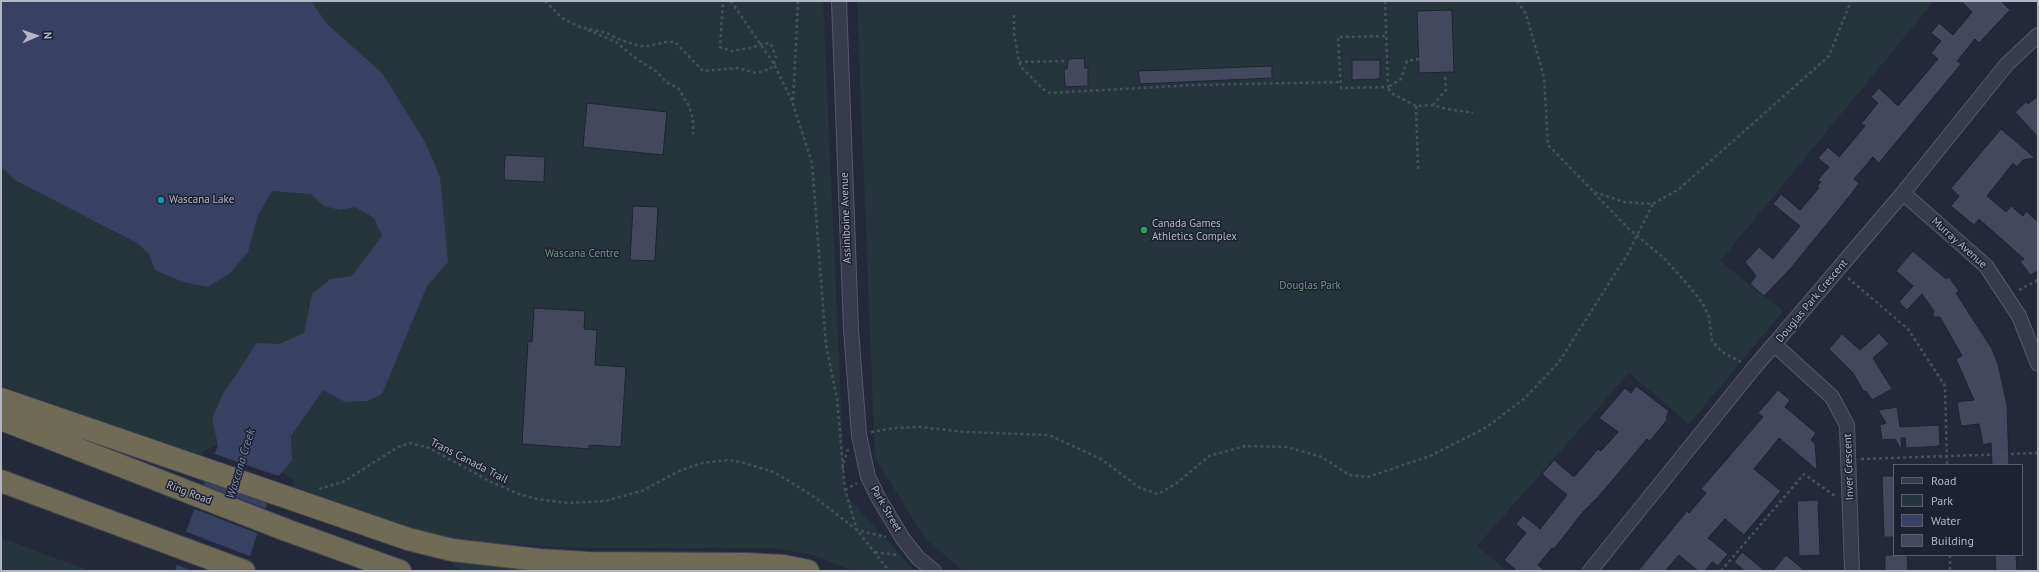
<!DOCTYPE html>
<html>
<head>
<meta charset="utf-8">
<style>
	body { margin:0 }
	#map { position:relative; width:2039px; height:572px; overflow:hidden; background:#24293a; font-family:"PT Sans",sans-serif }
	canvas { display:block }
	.frame { position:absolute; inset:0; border:2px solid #b3b6c6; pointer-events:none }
	.legend { position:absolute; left:1893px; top:464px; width:130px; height:92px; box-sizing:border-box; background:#1d2130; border:1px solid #595d6c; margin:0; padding:5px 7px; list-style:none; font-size:12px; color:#b3b6c6 }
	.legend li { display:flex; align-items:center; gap:8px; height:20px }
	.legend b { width:20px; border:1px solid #595d6c }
	.north { position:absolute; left:16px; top:16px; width:40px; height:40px; -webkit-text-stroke:3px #1d2130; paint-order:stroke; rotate:88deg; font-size:11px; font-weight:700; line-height:16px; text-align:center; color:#b3b6c6 }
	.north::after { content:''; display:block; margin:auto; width:14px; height:18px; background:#b3b6c6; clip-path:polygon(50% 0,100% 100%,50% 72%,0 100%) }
</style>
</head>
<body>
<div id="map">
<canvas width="2039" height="572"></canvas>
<div class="frame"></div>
<ul class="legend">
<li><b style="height:5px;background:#373b4b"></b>Road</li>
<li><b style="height:11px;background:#26353b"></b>Park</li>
<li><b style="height:11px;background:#384161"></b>Water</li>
<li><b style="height:11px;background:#43485c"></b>Building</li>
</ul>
<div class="north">N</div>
</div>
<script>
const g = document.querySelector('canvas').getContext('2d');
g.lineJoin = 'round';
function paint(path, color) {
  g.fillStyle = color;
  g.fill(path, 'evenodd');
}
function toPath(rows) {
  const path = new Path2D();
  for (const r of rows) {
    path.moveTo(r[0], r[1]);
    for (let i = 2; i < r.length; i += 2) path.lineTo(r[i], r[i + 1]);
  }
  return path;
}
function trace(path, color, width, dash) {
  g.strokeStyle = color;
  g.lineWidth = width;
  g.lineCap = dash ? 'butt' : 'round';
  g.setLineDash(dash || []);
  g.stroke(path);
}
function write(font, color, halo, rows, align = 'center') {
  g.font = font + ' "PT Sans",sans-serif';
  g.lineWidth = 3;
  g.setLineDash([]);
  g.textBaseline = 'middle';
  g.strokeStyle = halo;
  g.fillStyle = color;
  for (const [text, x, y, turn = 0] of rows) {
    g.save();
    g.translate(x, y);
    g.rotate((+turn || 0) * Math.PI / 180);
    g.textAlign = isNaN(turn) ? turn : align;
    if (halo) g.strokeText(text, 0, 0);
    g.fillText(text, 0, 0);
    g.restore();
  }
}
const green = toPath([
	[1,1,823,1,845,494,908,564,916,571,854,571,817,556,776,548,578,548,461,541,402,526,291,490,294,481,282,472,218,445,204,450,201,458,49,404,1,385],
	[857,1,1934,1,1720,261,1783,311,1689,424,1629,373,1477,546,1507,571,963,571,925,538,875,458],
	[1,538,90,571,1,571],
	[457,555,587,571,466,571,452,566]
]);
const water = toPath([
	[1,1,311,1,327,24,382,73,425,142,440,177,448,262,427,286,382,394,367,401,345,402,323,390,291,436,292,461,275,480,245,571,175,571,187,529,218,445,212,419,223,393,237,374,256,343,279,344,304,333,312,294,331,279,352,276,382,236,374,218,355,207,340,210,324,206,311,194,272,191,258,215,248,252,230,273,208,287,183,282,155,270,149,254,137,243,15,180,1,166]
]);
const pier = toPath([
	[212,453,281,477,276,481,269,503,203,480],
	[201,484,267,509,259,534,192,508],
	[184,531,252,557,247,571,192,571,175,564]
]);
const building = toPath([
	[1961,1,2001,1,2010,10,1979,43,1975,39,1957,61,1961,64,1879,163,1873,157,1854,179,1859,183,1852,193,1791,268,1764,296,1750,284,1756,276,1745,262,1759,247,1773,259,1800,226,1773,204,1781,194,1800,210,1819,188,1817,186,1821,182,1818,180,1829,167,1818,158,1828,147,1839,157,1865,126,1861,124,1878,103,1871,97,1879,88,1898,106,1938,59,1931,53,1941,41,1931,33,1939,23,1953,35,1972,12,1961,1],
	[1452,10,1454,72,1419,73,1417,11,1452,10],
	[1084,58,1085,68,1088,68,1088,86,1065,87,1064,69,1067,69,1068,59,1084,58],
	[1352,60,1380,60,1380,79,1352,80,1352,60],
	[1272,66,1272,78,1140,84,1138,71,1272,66],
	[2038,96,2038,137,2015,112,2026,102,2028,104,2038,96],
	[587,103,667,112,663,155,583,147,587,103],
	[2001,129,2035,158,2023,160,2017,167,2013,163,1987,196,2006,212,2011,206,2023,216,2026,211,2038,222,2038,271,2030,275,2020,261,2024,259,1979,219,1974,225,1951,206,1959,196,1951,188,2001,129],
	[505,155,545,157,544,182,504,180,505,155],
	[633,206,658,207,655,261,630,260,633,206],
	[1913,251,1946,279,1949,277,1959,291,1956,293,1992,349,1998,364,2007,405,2009,465,1992,465,1991,443,1983,445,1979,424,1961,426,1957,402,1974,400,1956,359,1962,356,1940,317,1933,317,1934,311,1922,294,1907,310,1899,302,1913,286,1896,271,1913,251],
	[534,308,585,311,584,329,597,330,595,365,626,367,621,447,589,445,589,449,522,444,528,341,532,342,534,308],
	[1879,333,1889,344,1873,358,1892,389,1872,400,1866,391,1864,392,1853,373,1829,349,1842,334,1860,350,1879,333],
	[1636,386,1669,411,1666,418,1667,420,1650,441,1647,439,1599,496,1582,513,1554,549,1552,548,1538,565,1545,571,1517,571,1504,560,1526,533,1516,524,1523,515,1540,529,1567,495,1542,474,1554,460,1574,477,1598,449,1601,451,1618,432,1599,418,1625,388,1631,393,1636,386],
	[1778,390,1790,400,1785,407,1816,433,1811,440,1815,444,1817,470,1779,438,1754,469,1781,491,1744,535,1725,519,1708,538,1728,554,1718,566,1712,562,1705,571,1698,571,1679,555,1665,571,1638,571,1687,511,1689,513,1706,493,1701,489,1763,417,1758,413,1778,390],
	[1897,407,1900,427,1939,425,1940,446,1906,448,1905,438,1901,438,1902,451,1895,439,1882,440,1880,425,1886,423,1878,410,1897,407],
	[1882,476,1894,476,1894,537,1884,537,1882,476],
	[1818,500,1820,555,1799,556,1797,501,1818,500],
	[1742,552,1765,571,1745,571,1734,562,1742,552],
	[1786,555,1792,560,1805,571,1773,571,1786,555],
	[1885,555,1907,555,1908,571,1885,571,1885,555],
	[1995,555,2016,555,2017,571,1996,571,1995,555]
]);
const path = toPath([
	[545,1,562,18,580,27,607,33,618,39,639,46,648,46,666,42,675,42,703,71,738,68,756,73,770,69,774,64,776,57,771,44,764,43,751,48,731,51,720,47,723,1],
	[731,1,774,64,793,103],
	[798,1,793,104,812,163,826,345,837,399,845,490,857,530,886,537],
	[1385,1,1388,87,1341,88,1338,37,1386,36],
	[1517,1,1526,14,1544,77,1548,145,1594,192,1624,202,1653,204,1679,189,1829,56,1851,1],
	[1014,15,1014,34,1020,66,1043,89,1050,93,1194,85,1340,82],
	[588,30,616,42,634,57,657,72,666,82,678,88,689,106,693,119,693,134],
	[1419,59,1407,61,1401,79,1388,87,1391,93,1416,106,1433,105,1442,108,1473,113],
	[1019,62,1066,61],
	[1433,105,1446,90,1445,75],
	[1416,106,1418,169],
	[1594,193,1630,230,1664,258,1689,286,1703,304,1709,317,1712,341,1722,352,1741,362],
	[1848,278,1908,329,1945,386,1947,465],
	[2019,290,2038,280],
	[871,432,894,428,920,427,965,432,1049,435,1101,459,1140,488,1158,494,1177,483,1209,456,1245,446,1287,447,1322,457,1349,475,1368,477,1430,456,1487,427,1525,398,1559,362,1627,255,1653,204],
	[1861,459,2038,453],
	[842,469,848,449],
	[319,489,343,482,398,447,410,443,429,448,491,482,519,494,536,499,568,503,605,501,642,491,679,471,702,463,728,460,741,462,774,472,813,496,857,530,889,571],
	[845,490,857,483],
	[875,552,898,555],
	[1950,555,1950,571],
	[1721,571,1804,474,1835,496]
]);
const street = toPath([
	[839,1,851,329,859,435,868,477,879,499,903,539,918,558,934,571],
	[1903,193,1986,266,2019,316,2038,364],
	[1775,345,1832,397,1847,425,1852,571],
	[1590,571,1753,369,1903,193,2007,64,2038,35]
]);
const highway = toPath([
	[1,399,408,539,452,550,539,560,589,563,747,564,784,566,808,571],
	[1,419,286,530,400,571],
	[1,481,244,571]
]);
const markers = [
	[161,200,4,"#0f9aa8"],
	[1144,230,4,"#2e9e5b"]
];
const poiNames = [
	["Wascana Lake",169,200],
	["Canada Games",1152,224],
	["Athletics Complex",1152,237]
];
const streetNames = [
	["Assiniboine Avenue",846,218,-92],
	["Murray Avenue",1959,243,42],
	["Douglas Park Crescent",1812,301,-50],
	["Trans Canada Trail",469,461,27],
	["Inver Crescent",1849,467,-92],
	["Ring Road",189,493,21],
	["Park Street",886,509,60]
];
const parkNames = [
	["Wascana Centre",582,254],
	["Douglas Park",1310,286]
];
const waterNames = [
	["Wascana Creek",241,464,-73]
];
paint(green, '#26353b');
paint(water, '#384161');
paint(pier, '#24293a');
paint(building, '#43485c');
trace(building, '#1f2332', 1);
trace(street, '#555969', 16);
trace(highway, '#404353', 24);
trace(path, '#435259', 2.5, [3, 3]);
trace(street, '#373b4b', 14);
trace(highway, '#706b55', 22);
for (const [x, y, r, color] of markers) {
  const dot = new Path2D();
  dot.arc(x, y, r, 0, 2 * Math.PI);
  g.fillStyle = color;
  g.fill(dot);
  trace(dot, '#1d2130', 1.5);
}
write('11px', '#b3b6c6', '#1d2130', poiNames, 'left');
write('11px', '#b3b6c6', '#1d2130', streetNames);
write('11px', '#6b967e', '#1d2130', parkNames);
write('italic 12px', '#7c87ad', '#1d2130', waterNames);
</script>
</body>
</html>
